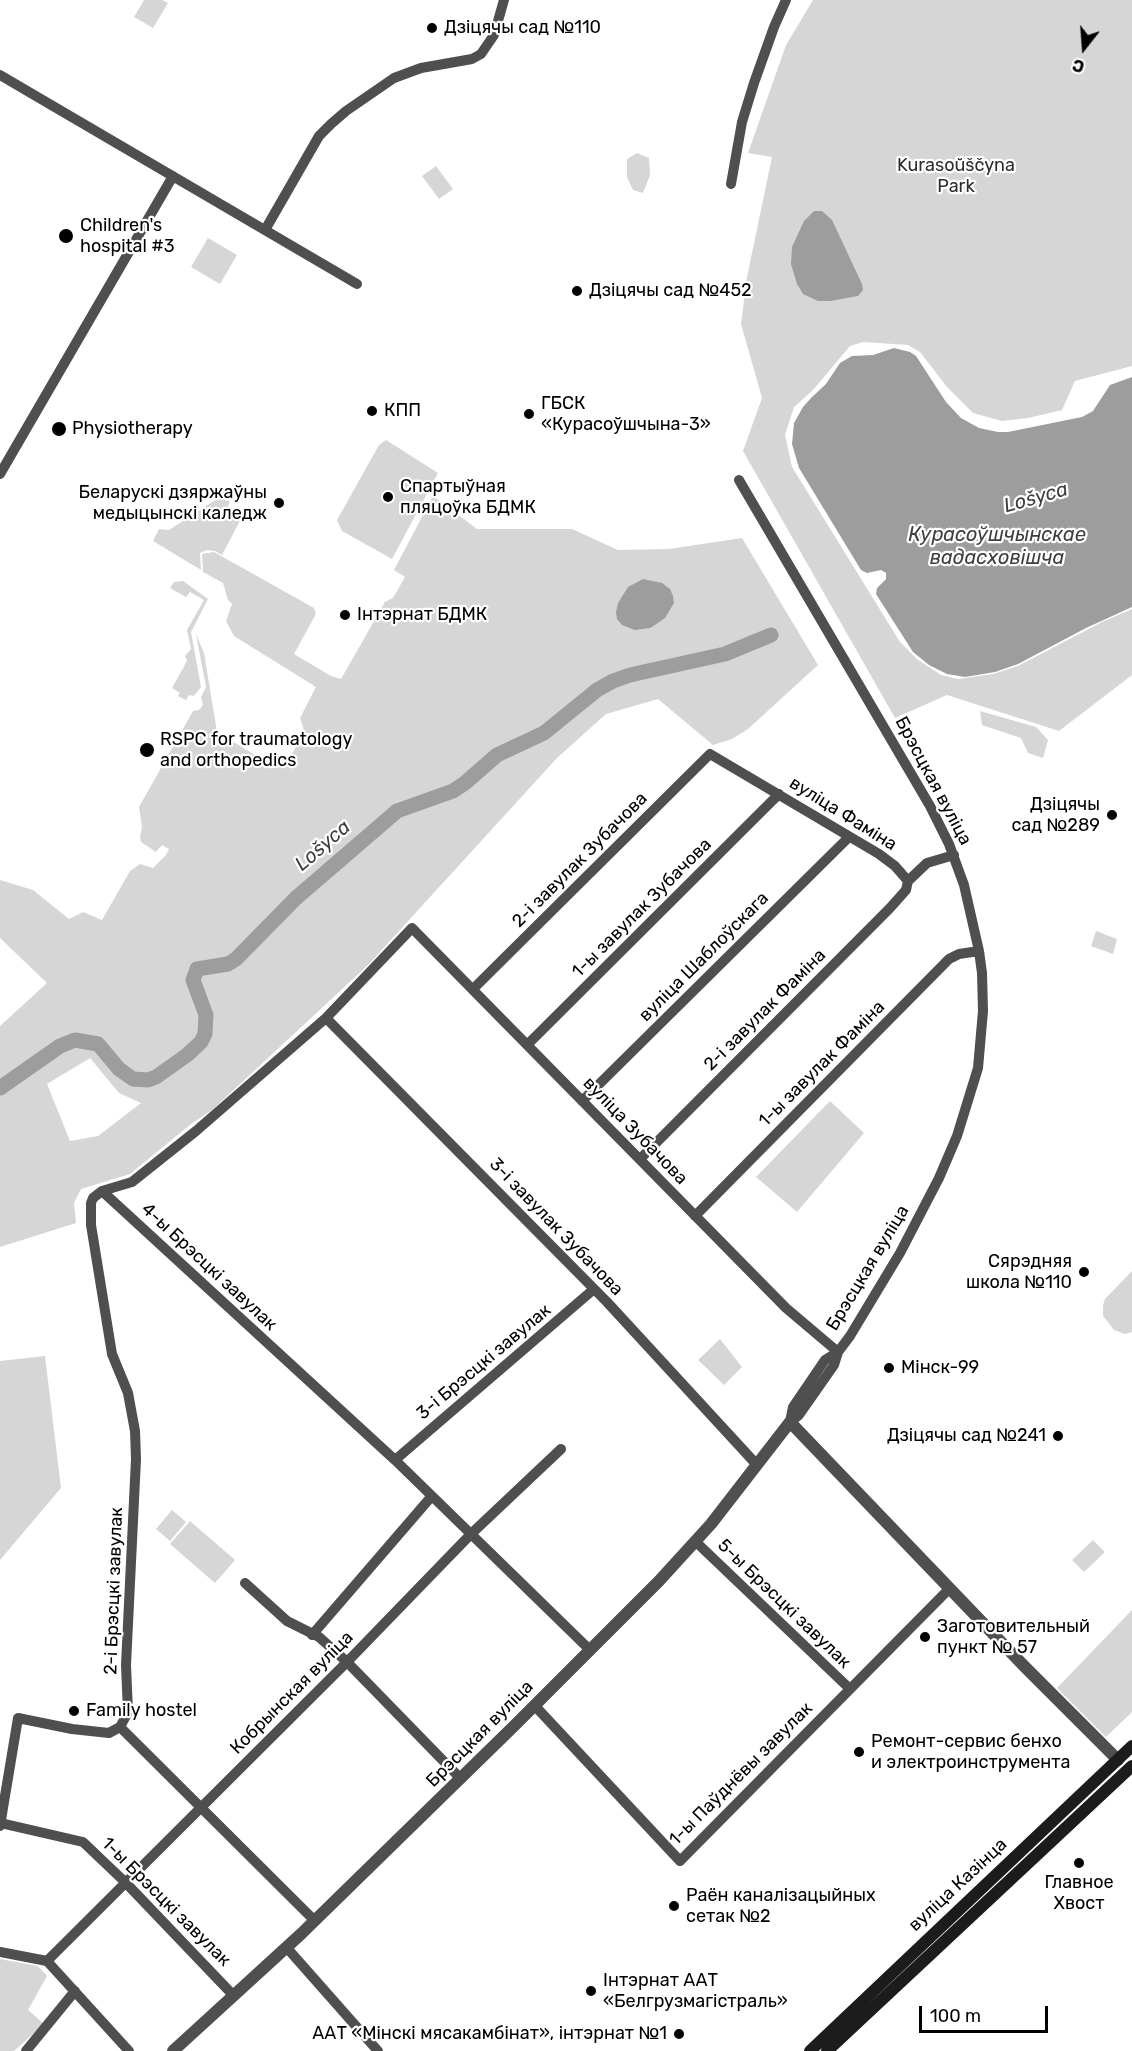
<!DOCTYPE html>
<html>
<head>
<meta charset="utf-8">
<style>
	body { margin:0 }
	#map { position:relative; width:1132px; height:2051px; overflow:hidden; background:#fff; font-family:Rubik,sans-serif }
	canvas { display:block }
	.north { position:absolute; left:1054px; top:18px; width:60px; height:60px; -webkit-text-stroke:4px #fff; paint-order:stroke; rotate:197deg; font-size:16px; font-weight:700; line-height:24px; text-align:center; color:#000 }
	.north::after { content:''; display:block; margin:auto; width:21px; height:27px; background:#000; clip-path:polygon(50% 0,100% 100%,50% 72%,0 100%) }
	.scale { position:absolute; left:919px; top:2006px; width:129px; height:27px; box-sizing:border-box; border:3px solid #000; border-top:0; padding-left:8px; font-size:18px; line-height:21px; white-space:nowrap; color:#000; -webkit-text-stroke:4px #fff; paint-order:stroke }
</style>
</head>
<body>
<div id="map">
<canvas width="1132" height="2051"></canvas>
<div class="north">С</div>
<div class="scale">100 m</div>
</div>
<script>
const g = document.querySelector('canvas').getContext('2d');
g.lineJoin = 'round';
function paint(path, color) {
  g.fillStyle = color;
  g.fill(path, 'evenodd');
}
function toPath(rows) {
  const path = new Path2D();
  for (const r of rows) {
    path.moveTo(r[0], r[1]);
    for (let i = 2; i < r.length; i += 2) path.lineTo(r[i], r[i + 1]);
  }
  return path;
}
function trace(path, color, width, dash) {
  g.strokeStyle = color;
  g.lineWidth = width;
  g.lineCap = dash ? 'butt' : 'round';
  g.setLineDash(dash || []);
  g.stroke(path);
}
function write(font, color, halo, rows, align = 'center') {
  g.font = font + ' Rubik,sans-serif';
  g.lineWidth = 4.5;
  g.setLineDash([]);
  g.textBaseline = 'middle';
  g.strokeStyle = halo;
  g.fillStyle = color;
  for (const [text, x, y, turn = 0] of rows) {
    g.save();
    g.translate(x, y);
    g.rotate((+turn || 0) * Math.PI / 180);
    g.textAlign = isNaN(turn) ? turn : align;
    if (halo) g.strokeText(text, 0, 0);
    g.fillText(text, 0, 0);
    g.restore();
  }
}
const green = toPath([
	[144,0,162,0,168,3,153,28,134,17],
	[813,0,1132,0,1132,366,1075,381,1062,410,1028,418,1002,421,973,413,947,387,920,352,908,345,863,342,850,346,813,390,794,407,785,435,792,467,900,642,917,659,941,675,958,679,993,674,1018,666,1102,622,1132,609,1132,675,1059,731,947,695,895,718,743,451,762,398,741,324,747,277,772,157,748,153,786,45],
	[637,153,649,158,650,175,643,193,633,190,627,177,627,159],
	[436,166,453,189,439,199,422,176],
	[208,238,237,255,220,284,191,267],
	[386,440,438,473,392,559,342,531,337,520,379,445],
	[433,496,477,529,572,529,618,550,669,549,742,538,818,665,748,729,732,739,713,745,658,699,606,714,557,758,367,966,212,1110,191,1124,130,1174,81,1189,74,1203,76,1223,0,1247,0,1026,47,983,0,938,0,880,33,890,69,919,83,912,102,920,130,871,140,864,153,868,166,855,169,849,162,845,156,852,141,842,140,837,142,827,139,807,193,711,199,710,203,705,201,697,206,687,196,634,204,653,217,732,275,767,284,766,305,733,300,718,316,687,234,636,226,621,232,604,228,600,223,583,203,572,202,554,214,552,314,608,316,614,294,654,331,676,341,679,385,602,393,598,405,577,394,570],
	[90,1058,119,1093,141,1103,98,1136,70,1141,47,1084],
	[217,499,230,501,228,506,243,515,222,555,215,551,207,550,200,553,201,570,153,541,159,529,169,530],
	[183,581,208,599,191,632,201,687,194,696,189,695,186,700,178,696,180,693,172,688,187,661,185,656,191,649,187,630,204,600,190,592,186,597,170,588,174,582],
	[980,711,1036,727,1048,740,1043,758,1028,753,1021,738,982,725],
	[1096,931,1117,939,1113,954,1091,946],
	[830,1101,864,1133,797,1212,756,1177],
	[1132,1271,1132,1332,1125,1334,1114,1330,1103,1316,1103,1305,1105,1299],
	[720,1339,742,1367,724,1385,698,1360],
	[45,1356,61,1488,0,1560,0,1361],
	[172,1510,186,1522,170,1541,156,1529],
	[190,1521,235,1560,215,1583,170,1544],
	[1093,1540,1105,1552,1084,1572,1072,1560],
	[1132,1610,1132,1712,1106,1737,1057,1688],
	[0,1959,38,1966,47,1976,28,2010,44,2024,14,2051,0,2051]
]);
const water = toPath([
	[814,211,822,211,832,220,862,284,863,290,858,296,830,301,818,301,803,294,797,284,791,264,792,247,804,221],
	[894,348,910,352,916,356,946,402,961,418,979,428,998,432,1008,432,1082,417,1093,411,1110,385,1132,377,1132,607,1086,628,1018,664,995,672,965,677,947,674,929,665,913,652,876,594,877,588,886,579,886,573,881,570,867,573,861,570,799,468,792,444,794,423,803,407,811,398,826,384,840,363,852,356,873,355],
	[643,579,662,583,670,589,673,596,674,603,665,618,658,623,650,628,635,630,622,625,617,619,616,612,618,603,628,587]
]);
const river = toPath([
	[0,1088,60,1046,75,1040,98,1044,119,1069,133,1079,148,1080,156,1077,187,1055,201,1042,205,1034,206,1015,193,980,197,969,228,964,236,959,296,898,397,811,453,791,465,783,497,755,544,733,597,690,613,681,630,675,725,654,771,635]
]);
const minor = toPath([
	[0,75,357,284],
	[731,184,742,122,754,83,774,27,786,0],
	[265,230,319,136,331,124,346,111,394,78,421,68,472,59,481,54,494,35,504,0],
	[0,474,173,176],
	[739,480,930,806,949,844,964,885,979,951,982,973,983,1011,978,1068,957,1136,939,1178,900,1253,850,1336,838,1352,834,1365,799,1415,790,1422],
	[473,989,710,754,879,854,895,866,908,881,927,863,954,855],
	[326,1018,607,1302,757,1465],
	[527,1045,779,794],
	[582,1101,849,837],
	[640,1159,890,908,906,890,908,881],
	[102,1191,93,1198,91,1203,91,1225,112,1354,128,1393,135,1431,136,1459,126,1665,128,1712,120,1727,315,1921],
	[695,1216,949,959,959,954,979,951],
	[790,1422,793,1407,825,1360,838,1352],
	[395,1460,594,1289],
	[696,1542,850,1689],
	[245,1583,287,1621,319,1637,347,1662,461,1779],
	[312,1635,431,1497],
	[590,1650,395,1460,102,1191,132,1182,196,1131,326,1018,412,928,786,1308,838,1352],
	[535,1706,680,1861,949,1589],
	[1,1823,83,1842,125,1882,233,1995],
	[0,1826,18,1718,72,1729,109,1733,120,1727],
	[287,1948,378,2051],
	[0,1952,47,1961,129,2051],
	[47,1961,347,1662,471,1534,561,1449],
	[26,2051,75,1991]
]);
const tertiary = toPath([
	[173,2051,301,1934,514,1726,659,1581,711,1524,790,1422,1025,1667,1118,1760]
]);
const secondary = toPath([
	[810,2051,1132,1746],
	[827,2051,1132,1766]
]);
const markers = [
	[432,28,6,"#000"],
	[66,236,8,"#000"],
	[577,291,6,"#000"],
	[372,411,6,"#000"],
	[529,414,6,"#000"],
	[59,429,8,"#000"],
	[388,497,6,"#000"],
	[279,503,6,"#000"],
	[345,615,6,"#000"],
	[147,750,8,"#000"],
	[1112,815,6,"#000"],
	[1084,1272,6,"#000"],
	[889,1368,6,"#000"],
	[1058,1436,6,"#000"],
	[925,1637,6,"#000"],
	[74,1711,6,"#000"],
	[859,1752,6,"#000"],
	[1079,1863,6,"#000"],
	[674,1906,6,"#000"],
	[591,1991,6,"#000"],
	[679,2034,6,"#000"]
];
const poiNames = [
	["Дзіцячы сад №110",444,28],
	["Children's",80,226],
	["hospital #3",80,247],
	["Дзіцячы сад №452",589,291],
	["ГБСК",541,404],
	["«Курасоўшчына-3»",541,425],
	["КПП",384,411],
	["Physiotherapy",72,429],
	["Спартыўная",400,487],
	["пляцоўка БДМК",400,508],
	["Беларускі дзяржаўны",267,493,"right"],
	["медыцынскі каледж",267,514,"right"],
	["Інтэрнат БДМК",357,615],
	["RSPC for traumatology",160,740],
	["and orthopedics",160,761],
	["Дзіцячы",1100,805,"right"],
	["сад №289",1100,826,"right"],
	["Сярэдняя",1072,1262,"right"],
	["школа №110",1072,1283,"right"],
	["Мінск-99",901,1368],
	["Дзіцячы сад №241",1046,1436,"right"],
	["Заготовительный",937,1627],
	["пункт № 57",937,1648],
	["Family hostel",86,1711],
	["Ремонт-сервис бенхо",871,1742],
	["и электроинструмента",871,1763],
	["Главное",1079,1883,"center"],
	["Хвост",1079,1904,"center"],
	["Раён каналізацыйных",686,1896],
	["сетак №2",686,1917],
	["Інтэрнат ААТ",603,1981],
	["«Белгрузмагістраль»",603,2002],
	["ААТ «Мінскі мясакамбінат», інтэрнат №1",667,2034,"right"]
];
const parkNames = [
	["Kurasoŭščyna",956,166],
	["Park",956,187]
];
const streetNames = [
	["Брэсцкая вуліца",933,781,62],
	["вуліца Фаміна",843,814,32],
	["2-і завулак Зубачова",580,860,-45],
	["1-ы завулак Зубачова",642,908,-45],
	["вуліца Шаблоўскага",704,957,-45],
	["2-і завулак Фаміна",765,1010,-45],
	["1-ы завулак Фаміна",822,1064,-45],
	["вуліца Зубачова",635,1131,46],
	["3-і завулак Зубачова",556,1227,46],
	["4-ы Брэсцкі завулак",209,1267,43],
	["Брэсцкая вуліца",868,1268,-59],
	["3-і Брэсцкі завулак",484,1362,-40],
	["2-і Брэсцкі завулак",114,1591,-88],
	["5-ы Брэсцкі завулак",784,1604,44],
	["Кобрынская вуліца",292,1693,-45],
	["Брэсцкая вуліца",480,1734,-45],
	["1-ы Паўднёвы завулак",741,1774,-45],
	["вуліца Казінца",958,1885,-43],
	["1-ы Брэсцкі завулак",166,1902,45]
];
const waterNames = [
	["Lošyca",1036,498,-16],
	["Курасоўшчынскае",997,535],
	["вадасховішча",997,558],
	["Lošyca",323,846,-41]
];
paint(green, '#d6d6d6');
paint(water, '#9d9d9d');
trace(river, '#9d9d9d', 15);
trace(minor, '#4f4f4f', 10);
trace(tertiary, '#4f4f4f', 12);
trace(secondary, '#1c1c1c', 12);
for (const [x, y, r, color] of markers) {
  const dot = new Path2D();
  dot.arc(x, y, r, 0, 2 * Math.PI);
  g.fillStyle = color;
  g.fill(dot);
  trace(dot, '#fff', 2);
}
write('18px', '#000', '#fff', poiNames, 'left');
write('18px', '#2d2d2d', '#fff', parkNames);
write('18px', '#000', '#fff', streetNames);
write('italic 20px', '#3e3e3e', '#fff', waterNames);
</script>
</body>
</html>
